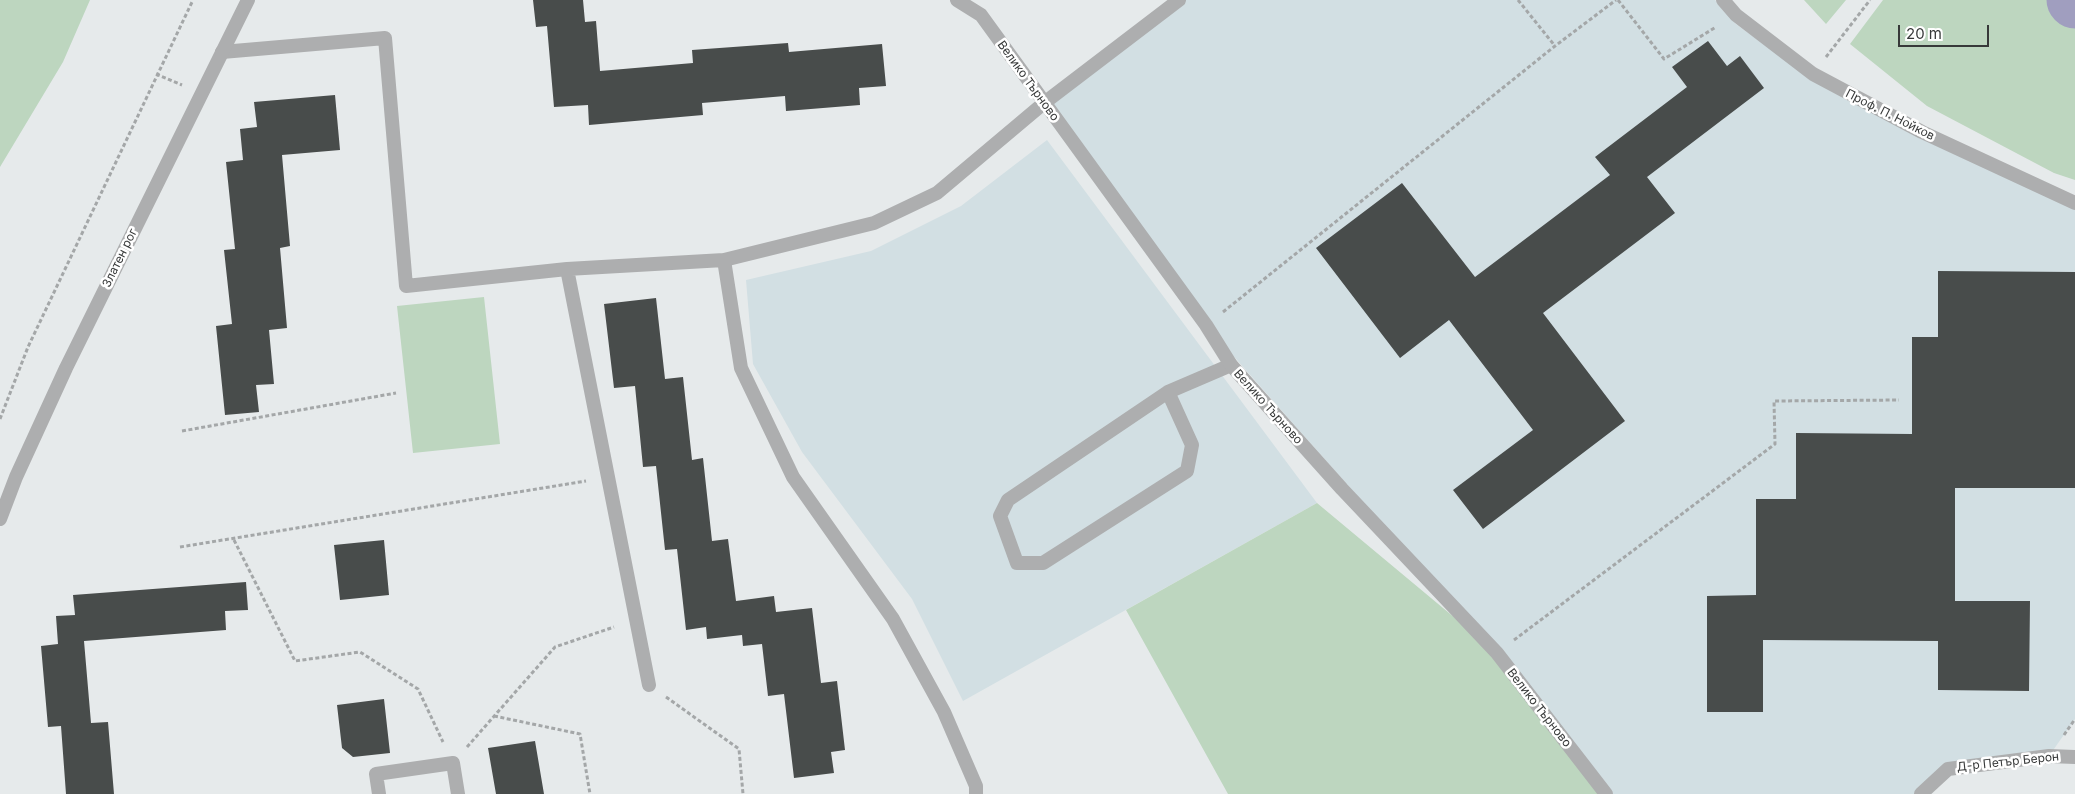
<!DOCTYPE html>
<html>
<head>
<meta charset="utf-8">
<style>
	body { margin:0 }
	#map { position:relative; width:2075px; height:794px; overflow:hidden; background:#e6eaeb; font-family:Inter,sans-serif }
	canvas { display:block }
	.scale { position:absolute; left:1898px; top:25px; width:91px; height:22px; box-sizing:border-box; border:2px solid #373939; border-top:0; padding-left:6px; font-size:15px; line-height:18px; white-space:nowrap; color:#373939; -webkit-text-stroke:4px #fff; paint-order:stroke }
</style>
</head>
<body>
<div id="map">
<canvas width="2075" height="794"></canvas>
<div class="scale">20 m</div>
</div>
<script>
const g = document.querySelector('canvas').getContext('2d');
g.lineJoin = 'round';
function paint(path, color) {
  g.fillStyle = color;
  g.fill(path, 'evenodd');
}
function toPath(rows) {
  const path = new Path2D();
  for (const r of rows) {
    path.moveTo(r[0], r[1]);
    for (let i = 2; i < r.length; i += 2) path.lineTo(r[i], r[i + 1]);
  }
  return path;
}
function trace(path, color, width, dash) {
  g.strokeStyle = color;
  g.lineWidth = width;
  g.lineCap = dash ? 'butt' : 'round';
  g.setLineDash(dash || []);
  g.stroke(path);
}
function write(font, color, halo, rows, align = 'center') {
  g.font = font + ' Inter,sans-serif';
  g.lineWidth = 5;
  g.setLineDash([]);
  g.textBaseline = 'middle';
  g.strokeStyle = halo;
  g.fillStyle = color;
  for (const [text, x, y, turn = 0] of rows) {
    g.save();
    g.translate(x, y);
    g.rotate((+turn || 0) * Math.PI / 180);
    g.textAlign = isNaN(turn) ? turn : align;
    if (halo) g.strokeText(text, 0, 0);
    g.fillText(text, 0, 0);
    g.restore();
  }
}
const built = toPath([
	[1179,0,1715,0,1736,24,1810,78,2075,203,2075,719,2049,756,1948,769,1921,794,1606,794,1496,653,1206,325,1044,103],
	[1047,140,1317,503,963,701,912,599,802,452,753,364,746,280,871,251,961,206]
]);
const green = toPath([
	[0,0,90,0,63,62,0,167],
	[1804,0,1846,0,1826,24],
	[1883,0,2075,0,2075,180,2054,173,1927,106,1850,44],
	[484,297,500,444,413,453,397,306],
	[1317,503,1497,653,1606,794,1228,794,1126,610]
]);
const river = toPath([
	[2074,0,2075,1]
]);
const building = toPath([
	[533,0,583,0,585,22,596,21,600,71,693,63,692,50,788,43,789,52,882,44,886,86,859,88,860,105,786,111,785,96,702,103,703,115,589,125,588,105,554,107,547,26,536,27],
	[1708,41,1727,66,1740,56,1764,88,1647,177,1675,213,1543,313,1625,421,1483,529,1453,490,1533,430,1449,320,1400,358,1316,248,1402,183,1475,277,1610,175,1595,157,1687,87,1672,67],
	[335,95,340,150,282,155,290,246,280,248,287,328,269,330,274,384,256,385,259,412,225,415,216,326,232,324,224,250,235,249,226,162,243,160,240,129,257,127,254,102],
	[1938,271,2075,272,2075,488,1955,488,1955,601,2030,601,2029,691,1938,690,1938,641,1763,640,1763,712,1707,712,1707,596,1756,595,1756,499,1796,499,1796,433,1912,434,1912,337,1938,337],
	[656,298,665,379,683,377,692,460,703,458,712,541,728,539,736,601,774,596,776,612,812,608,821,683,837,681,845,750,831,752,834,773,794,778,784,694,768,696,762,644,743,646,742,635,707,639,706,627,686,630,677,549,665,550,656,466,643,467,635,386,614,388,604,304],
	[384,540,389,595,340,600,334,545],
	[246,582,248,610,225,611,226,630,84,641,91,723,108,722,114,794,66,794,61,726,48,727,41,646,58,644,56,616,75,615,73,595],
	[384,699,390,753,353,757,342,748,337,705],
	[535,741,544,794,496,794,488,748]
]);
const path = toPath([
	[1518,0,1555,46],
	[1618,0,1664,59,1716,27],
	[1826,57,1870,0],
	[156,74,182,85],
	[1223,312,1555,46,1616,0],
	[0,419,28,347,193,0],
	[182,431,396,393],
	[234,540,295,661,360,652,418,689,443,742],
	[180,547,586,481],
	[1514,640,1775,444,1774,401,1899,400],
	[666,697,739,749,743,794],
	[494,716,580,734,590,794],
	[2064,735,2075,719],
	[467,747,555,647,614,627]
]);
const service = toPath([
	[222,52,385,38,406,286,567,269,724,260,874,223,937,193,1044,103],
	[724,260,741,368,793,477,893,619,944,712,976,786,976,794],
	[567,269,649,685],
	[1168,392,1192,445,1187,471,1043,563,1017,563,1000,516,1008,500,1168,392,1231,365],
	[379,794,376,774,453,763,458,794]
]);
const minor = toPath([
	[957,0,981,15,1206,325,1231,365,1342,489,1497,653,1606,794],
	[1723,0,1736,15,1813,74,1922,132,2075,203],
	[1044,103,1179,0],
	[1921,794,1948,769,2049,756,2075,757]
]);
const tertiary = toPath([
	[0,519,16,477,66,368,248,0]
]);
const streetNames = [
	["Велико Търново",1028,81,54],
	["Проф. П. Нойков",1890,115,27],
	["Златен рог",120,258,-64],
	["Велико Търново",1268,407,48],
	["Велико Търново",1539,708,52],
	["Д-р Петър Берон",2008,762,-6]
];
paint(built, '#d2dfe3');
paint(green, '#bdd6bf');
trace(river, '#a09ebf', 55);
paint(building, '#484c4b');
trace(path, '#a4a7a8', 3, [4, 2.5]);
trace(service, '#adaeaf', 14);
trace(minor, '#adaeaf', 14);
trace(tertiary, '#adaeaf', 14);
write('12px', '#373939', '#fff', streetNames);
</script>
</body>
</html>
